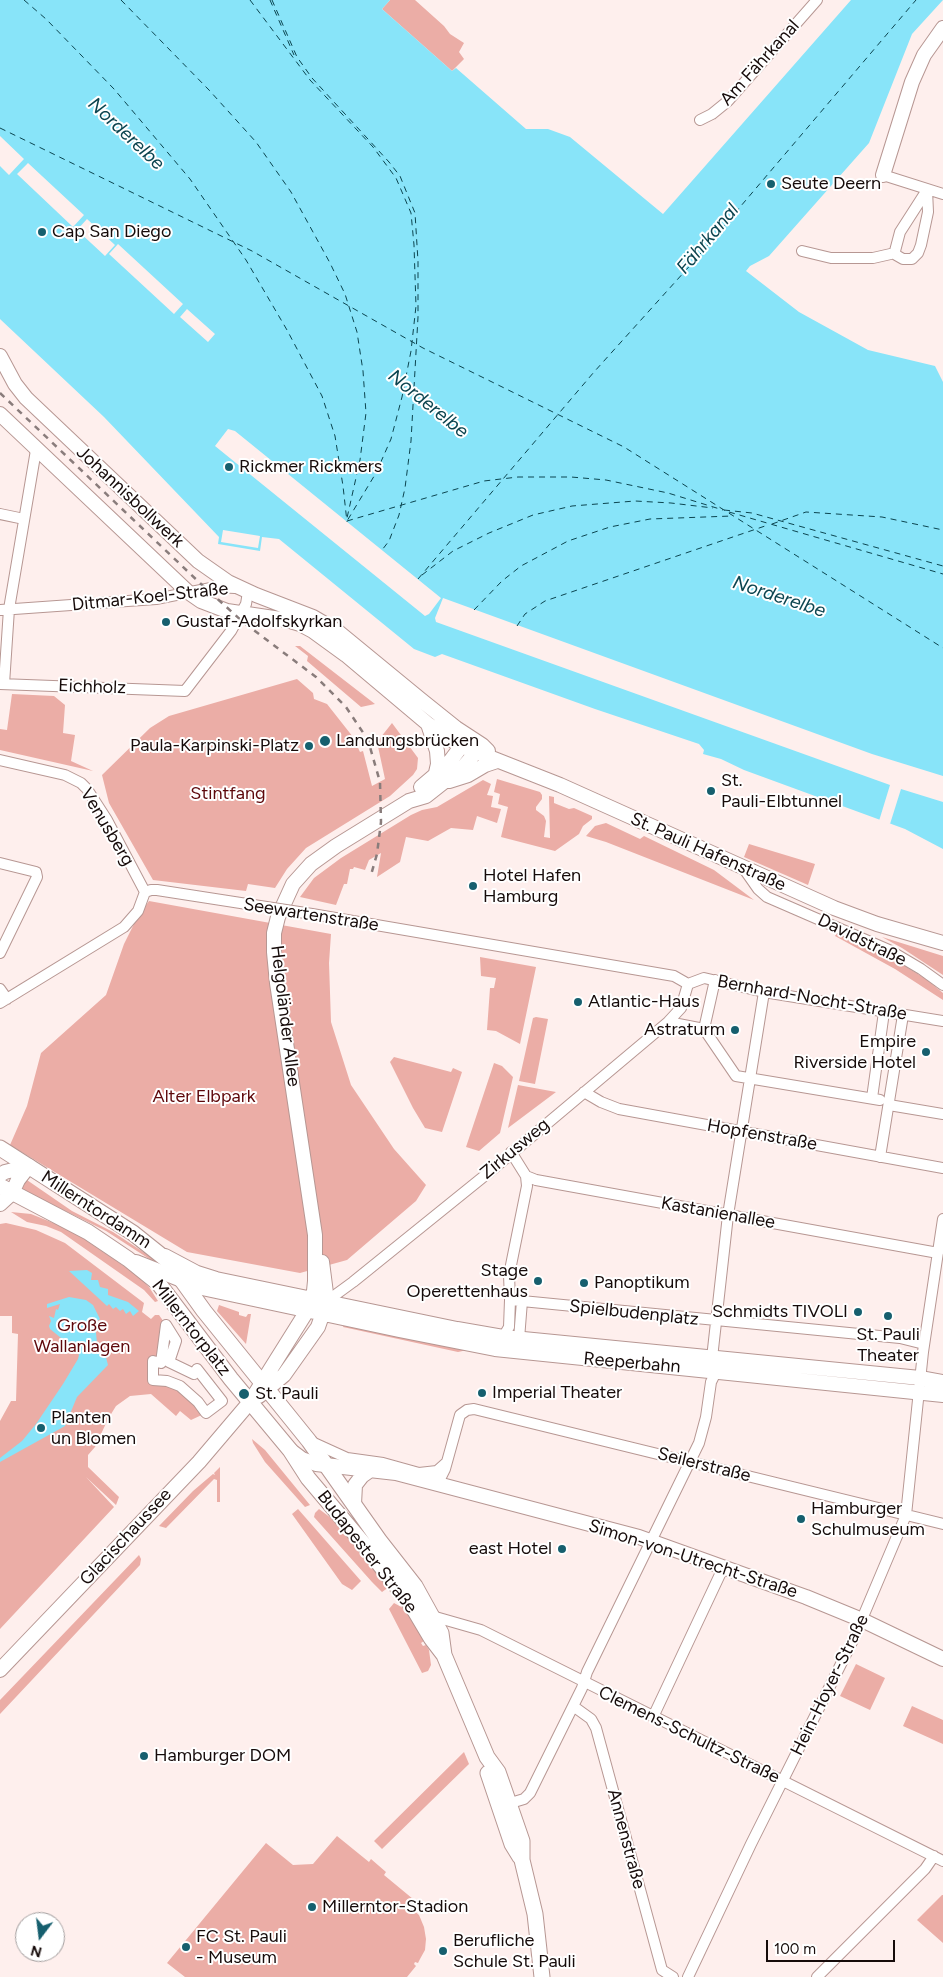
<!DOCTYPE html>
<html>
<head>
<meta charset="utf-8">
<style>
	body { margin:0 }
	#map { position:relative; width:943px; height:1977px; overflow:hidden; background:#feefed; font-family:Figtree,sans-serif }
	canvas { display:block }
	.north { position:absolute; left:15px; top:1912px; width:50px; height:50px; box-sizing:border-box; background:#fff; border:1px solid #a29d9d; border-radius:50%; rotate:195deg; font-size:14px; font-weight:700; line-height:20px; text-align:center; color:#160b0a }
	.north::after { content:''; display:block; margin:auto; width:18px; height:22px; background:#165f6e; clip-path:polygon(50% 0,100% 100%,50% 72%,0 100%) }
	.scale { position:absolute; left:766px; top:1940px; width:129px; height:22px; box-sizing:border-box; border:2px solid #160b0a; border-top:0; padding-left:6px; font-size:15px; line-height:18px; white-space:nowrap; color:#160b0a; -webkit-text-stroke:4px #fff; paint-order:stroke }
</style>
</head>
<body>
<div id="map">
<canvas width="943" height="1977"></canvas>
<div class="north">N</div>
<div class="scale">100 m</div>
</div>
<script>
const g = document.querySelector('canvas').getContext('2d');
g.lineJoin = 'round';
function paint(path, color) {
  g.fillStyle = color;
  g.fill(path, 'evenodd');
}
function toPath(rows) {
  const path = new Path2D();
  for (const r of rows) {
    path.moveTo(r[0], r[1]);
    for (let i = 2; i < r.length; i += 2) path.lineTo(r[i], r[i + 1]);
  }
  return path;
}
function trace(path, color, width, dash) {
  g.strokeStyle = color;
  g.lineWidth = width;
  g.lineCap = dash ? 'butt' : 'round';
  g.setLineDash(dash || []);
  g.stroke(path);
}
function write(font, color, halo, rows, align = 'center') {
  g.font = font + ' Figtree,sans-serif';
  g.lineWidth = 4;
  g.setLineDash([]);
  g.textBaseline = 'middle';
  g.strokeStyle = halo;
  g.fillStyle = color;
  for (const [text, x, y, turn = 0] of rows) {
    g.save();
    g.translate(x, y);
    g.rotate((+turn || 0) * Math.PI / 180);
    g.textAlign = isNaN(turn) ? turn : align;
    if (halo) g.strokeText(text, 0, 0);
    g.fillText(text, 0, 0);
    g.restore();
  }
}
const green = toPath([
	[390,0,415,0,444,26,450,34,464,43,459,52,464,59,452,71,382,9],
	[295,646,300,646,375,704,361,707,307,661,308,656],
	[297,679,313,693,314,699,327,704,353,737,360,752,363,751,372,786,385,779,377,742,392,723,418,758,417,769,413,775,390,796,306,848,287,869,275,888,248,884,246,891,153,880,109,803,102,775,150,728,169,716],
	[12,694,54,696,65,705,63,733,75,735,71,761,93,771,0,750,0,729,7,730],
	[497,779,540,792,542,795,542,799,536,807,536,810,544,816,546,821,544,837,550,838,549,796,554,797,554,803,569,809,574,808,592,816,592,819,583,826,579,834,555,851,501,837,508,807,498,804,500,794,494,792],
	[483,780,491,784,487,795,493,796,491,807,501,809,497,823,477,816,473,830,451,828,428,841,406,837,400,862,377,877,381,853,369,860,365,870,354,867,353,869,350,869,347,884,344,884,336,905,300,897,314,878,341,858,411,815,422,810,437,807],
	[606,823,640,839,644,836,714,870,754,900,606,842,586,836,595,826],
	[749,844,815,864,808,885,744,857],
	[149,901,331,934,329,963,331,1022,351,1085,394,1149,426,1185,416,1201,347,1260,300,1273,187,1252,10,1145,27,1106,41,1053,106,995,124,944,137,918],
	[837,932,890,957,926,979,943,993,943,1000,895,969,835,936],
	[882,937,943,956,943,975,902,948],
	[480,957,536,967,520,1044,496,1031,487,1030,490,988,494,988,496,978,481,976],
	[536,1017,548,1019,535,1084,519,1081,533,1018],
	[394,1057,451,1072,453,1068,462,1072,442,1132,425,1128,413,1108,390,1062],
	[494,1063,502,1066,513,1077,500,1133,479,1151,466,1147],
	[518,1085,556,1092,508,1128],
	[24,1178,72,1211,113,1232,154,1259,154,1262,106,1231,19,1188],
	[11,1212,31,1214,71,1230,137,1275,149,1287,158,1301,155,1302,144,1290,61,1232,46,1226,27,1222],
	[6,1223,36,1230,65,1243,144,1303,142,1312,151,1319,155,1315,159,1315,166,1325,161,1363,153,1362,153,1379,167,1381,206,1413,191,1420,180,1411,176,1416,151,1394,130,1396,116,1406,108,1419,95,1447,88,1455,88,1467,119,1497,116,1505,86,1477,114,1507,0,1629,0,1421,11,1401,16,1401,18,1334,12,1333,12,1316,0,1316,0,1224],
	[219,1305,239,1312,239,1315,246,1317,248,1314,251,1314,246,1344,217,1311],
	[344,1323,472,1349,458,1352,343,1327],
	[252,1439,265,1450,310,1505,305,1507,265,1462,253,1443],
	[220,1467,220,1502,217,1502,217,1480,214,1479,166,1528,159,1526,193,1491,213,1474,215,1475,214,1473],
	[298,1509,361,1581,352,1590,342,1584,292,1514],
	[319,1509,335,1521,389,1587,382,1592,372,1582,314,1517,315,1513],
	[139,1555,141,1559,140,1565,0,1714,0,1700],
	[394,1603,405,1609,424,1641,421,1643,423,1646,426,1645,429,1650,431,1665,428,1671,422,1673,389,1609],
	[856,1664,885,1678,870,1710,840,1696],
	[912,1706,943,1720,943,1744,903,1726],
	[464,1752,469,1764,382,1849,374,1841],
	[337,1836,369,1862,371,1859,386,1872,384,1875,413,1899,411,1908,419,1915,424,1927,426,1939,425,1950,420,1959,418,1963,415,1962,414,1964,416,1966,407,1977,185,1977,167,1963,266,1843,293,1865,313,1864],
	[942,1895,943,1895,943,1943,917,1920]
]);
const water = toPath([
	[0,0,390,0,382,9,452,71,456,68,526,129,548,129,570,137,663,214,851,0,943,0,912,34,869,143,769,256,750,266,746,271,799,312,868,350,935,366,943,382,943,849,905,829,744,770,721,759,703,754,704,750,699,744,595,709,442,654,435,657,414,649,279,539,262,537,260,551,218,544,219,537,104,417,0,319],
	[87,1270,92,1273,91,1280,98,1280,100,1287,108,1289,108,1295,128,1302,139,1311,133,1316,130,1311,126,1314,123,1309,120,1311,116,1307,113,1309,109,1304,107,1306,69,1271],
	[69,1297,86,1300,93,1305,100,1319,95,1323,97,1343,103,1346,108,1365,77,1397,65,1426,0,1462,0,1458,22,1441,36,1424,63,1384,78,1359,79,1355,77,1351,50,1329,49,1326,51,1321,49,1316,54,1318,56,1309,58,1310,60,1304,47,1308,47,1304]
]);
const pier = toPath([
	[0,136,24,159,9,175,0,166],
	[28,163,84,215,73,227,17,174],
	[87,219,115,245,105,256,77,230],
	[118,244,183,304,174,314,109,254],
	[187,309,215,334,208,342,180,317],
	[228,429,235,431,441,598,429,614,425,616,215,446],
	[223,530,260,536,258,548,221,542],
	[443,598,872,754,943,776,943,802,901,789,890,824,879,821,890,785,436,622,435,618]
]);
const ferry = toPath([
	[24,0,46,19,114,89,190,179,246,260,287,330,322,396,335,436,343,486,347,522],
	[121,0,209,90,256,142,291,192,330,263,345,294,357,332,363,371,366,413,360,460,347,518],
	[250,0,310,80,373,147,396,178,411,213,414,245,416,306,411,351,402,397,391,439,376,473,347,521],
	[270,0,294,55],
	[272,0,297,57,312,78,389,162,400,176,415,213,418,261,418,317,411,441,405,488,399,515,389,541,382,550],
	[0,128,252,251,423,348,624,447,943,648],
	[724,510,752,513,943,566],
	[729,512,943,574],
	[347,521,484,481,518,477,571,477,606,480,668,493,723,510],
	[772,524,806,512,882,517,943,530],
	[422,575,453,551,489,533,533,515,572,506,635,501,671,503,713,508],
	[418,579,594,372,695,260,916,0],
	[474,610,502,581,521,566,568,541,610,527,650,519,732,516],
	[517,626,525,614,545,601,768,525]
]);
const street = toPath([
	[700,120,712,114,728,101,817,0],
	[883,175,943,194],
	[927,190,928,212,921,245,918,253,912,259,903,259,896,255,895,251,900,232,927,190],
	[802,251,831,258,873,258,895,253],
	[0,514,24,519],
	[0,610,156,599,216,587,235,588],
	[0,684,185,691,231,631,246,604,248,592],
	[4,684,9,609,36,450],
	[0,760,65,775,81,783,87,789,107,820,145,892],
	[0,863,36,872,37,877,0,953],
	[744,869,758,889,767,897,889,950,921,969,943,985],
	[145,892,151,890,157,890,247,904],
	[312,914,674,976,688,984],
	[688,984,704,978,764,992,943,1021],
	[0,989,7,999],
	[0,1003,124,927,138,911,145,892],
	[668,1022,704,1029,736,1076,880,1100],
	[704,1029,715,980],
	[584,1092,601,1102,619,1109,943,1168],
	[872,1098,884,1012],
	[889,1105,943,1114],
	[511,1152,526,1176,536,1180,938,1253],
	[880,1157,903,1015],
	[510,1300,509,1275,527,1186,526,1176],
	[327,1301,353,1282,493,1169,668,1022,681,1008,688,984],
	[522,1301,900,1338,924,1344],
	[166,1325,176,1341,169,1362,194,1374,197,1369,222,1401,206,1413,198,1402,180,1386,167,1381,153,1380,153,1361,161,1363,166,1325],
	[503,1337,509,1327,510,1300,522,1301,519,1339],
	[712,1358,728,1215,764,992],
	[314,1443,347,1458,383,1463,419,1473,437,1471,446,1463],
	[434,1482,441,1477,445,1469,460,1415,467,1410,474,1409,943,1524],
	[432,1616,481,1630,943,1861],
	[573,1706,591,1719,596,1728,662,1970,673,1977],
	[653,1717,724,1566],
	[504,1805,524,1799,530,1793,582,1688,587,1672,699,1443,706,1417,711,1382,716,1372],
	[688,1977,751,1844,854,1638,906,1515,923,1352,943,1219],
	[817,1977,925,1869,934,1856]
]);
const secondary = toPath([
	[883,175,912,82,924,55,943,28],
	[0,356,15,384,26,398,198,561,228,582,256,595,313,617,337,631,421,700,456,728,482,745,488,751],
	[0,414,188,592,201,601,227,611,287,620,300,624,313,631,346,655,428,724,461,746,560,785,834,908,877,924,943,943],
	[428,724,437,751,438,764,435,777],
	[449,781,468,775,485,765,497,761],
	[421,787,448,764,466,740],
	[0,1175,5,1172,29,1166],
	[0,1204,12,1193,18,1180,29,1166],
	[165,1256,197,1273,216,1279,457,1329,503,1337,920,1378,943,1382],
	[136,1262,202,1288,399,1330,495,1349,943,1395],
	[259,1396,284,1375,318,1327,327,1301,322,1262],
	[290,1450,302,1459,316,1464,396,1473,639,1537,806,1597,862,1620,943,1659],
	[354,1504,355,1485,362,1476,372,1469],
	[0,1670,199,1462,250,1402,307,1311,314,1291,315,1281,315,1235,277,983,274,952,274,933,278,917,293,884,311,864,336,846,409,801,426,796,464,766,482,745]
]);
const primary = toPath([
	[0,1148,133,1233,168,1261,204,1311,309,1441,379,1540,415,1586,441,1633,444,1655],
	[0,1186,88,1232,128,1259,159,1284,231,1379,290,1450,308,1478,362,1542,412,1606,431,1638,444,1655,487,1757,498,1772,505,1792,522,1841,522,1860,535,1914,542,1977],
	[488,1773,512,1844,520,1857]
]);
const rail = toPath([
	[0,393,201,584,243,622,316,677,346,707,368,740,380,782,381,822,377,854,371,875]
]);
const streetBridge = toPath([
	[247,904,312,914]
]);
const markers = [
	[771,184,5,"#165f6e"],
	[42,232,5,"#165f6e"],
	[229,467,5,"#165f6e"],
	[166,622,5,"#165f6e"],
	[325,741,6,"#165f6e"],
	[309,746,5,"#165f6e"],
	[711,791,5,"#165f6e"],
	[473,886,5,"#165f6e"],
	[578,1002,5,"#165f6e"],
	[735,1030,5,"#165f6e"],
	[926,1052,5,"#165f6e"],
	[538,1281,5,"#165f6e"],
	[584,1283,5,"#165f6e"],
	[858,1312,5,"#165f6e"],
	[888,1316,5,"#165f6e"],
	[482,1393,5,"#165f6e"],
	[244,1394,6,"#165f6e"],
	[41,1428,5,"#165f6e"],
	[801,1519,5,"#165f6e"],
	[562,1549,5,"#165f6e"],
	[144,1756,5,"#165f6e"],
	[312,1907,5,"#165f6e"],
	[186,1947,5,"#165f6e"],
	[443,1951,5,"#165f6e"]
];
const streetNames = [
	["Am Fährkanal",760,63,-48],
	["Johannisbollwerk",130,497,43],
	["Ditmar-Koel-Straße",150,597,-6],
	["Eichholz",92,687,2],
	["Venusberg",107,827,59],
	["St. Pauli Hafenstraße",708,852,24],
	["Seewartenstraße",311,915,9],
	["Davidstraße",862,940,26],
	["Bernhard-Nocht-Straße",812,998,10],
	["Helgoländer Allee",285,1016,83],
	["Hopfenstraße",762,1135,10],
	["Zirkusweg",515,1149,-40],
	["Millerntordamm",96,1210,33],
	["Kastanienallee",718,1213,10],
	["Spielbudenplatz",634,1313,6],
	["Millerntorplatz",191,1328,52],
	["Reeperbahn",632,1363,5],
	["Seilerstraße",704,1465,14],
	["Glacischaussee",126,1537,-47],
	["Budapester Straße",367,1552,52],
	["Simon-von-Utrecht-Straße",693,1559,18],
	["Hein-Hoyer-Straße",830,1685,-64],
	["Clemens-Schultz-Straße",689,1735,26],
	["Annenstraße",626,1839,75]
];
const poiNames = [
	["Seute Deern",781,184],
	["Cap San Diego",52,232],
	["Rickmer Rickmers",239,467],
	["Gustaf-Adolfskyrkan",176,622],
	["Landungsbrücken",336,741],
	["Paula-Karpinski-Platz",299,746,"right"],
	["St.",721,781],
	["Pauli-Elbtunnel",721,802],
	["Hotel Hafen",483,876],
	["Hamburg",483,897],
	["Atlantic-Haus",588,1002],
	["Astraturm",725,1030,"right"],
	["Empire",916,1042,"right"],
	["Riverside Hotel",916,1063,"right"],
	["Stage",528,1271,"right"],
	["Operettenhaus",528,1292,"right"],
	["Panoptikum",594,1283],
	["Schmidts TIVOLI",848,1312,"right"],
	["St. Pauli",888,1335,"center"],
	["Theater",888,1356,"center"],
	["Imperial Theater",492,1393],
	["St. Pauli",255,1394],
	["Planten",51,1418],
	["un Blomen",51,1439],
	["Hamburger",811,1509],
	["Schulmuseum",811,1530],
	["east Hotel",552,1549,"right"],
	["Hamburger DOM",154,1756],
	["Millerntor-Stadion",322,1907],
	["FC St. Pauli",196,1937],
	["- Museum",196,1958],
	["Berufliche",453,1941],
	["Schule St. Pauli",453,1962]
];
const parkNames = [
	["Stintfang",228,794],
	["Alter Elbpark",204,1097],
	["Große",82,1326],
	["Wallanlagen",82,1347]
];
const waterNames = [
	["Norderelbe",126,134,43],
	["Fährkanal",708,239,-50],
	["Norderelbe",428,404,39],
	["Norderelbe",779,597,18]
];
paint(green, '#ebada6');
paint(water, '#88e4f9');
paint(pier, '#feefed');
trace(ferry, '#0c4550', 1, [6, 5]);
trace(street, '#b79793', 12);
trace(secondary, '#b79793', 16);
trace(primary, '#b79793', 17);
trace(street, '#fff', 10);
trace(secondary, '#fff', 14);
trace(primary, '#fff', 15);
trace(rail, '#897c7b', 2.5, [6, 6]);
trace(streetBridge, '#b79793', 12, []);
trace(streetBridge, '#fff', 10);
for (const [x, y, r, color] of markers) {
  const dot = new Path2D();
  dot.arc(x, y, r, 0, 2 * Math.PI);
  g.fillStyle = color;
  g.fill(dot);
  trace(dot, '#fff', 2);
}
write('18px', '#160b0a', '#fff', streetNames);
write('18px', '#160b0a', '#fff', poiNames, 'left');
write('18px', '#5d070a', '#fff', parkNames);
write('italic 19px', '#0c4550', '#fff', waterNames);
</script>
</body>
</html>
